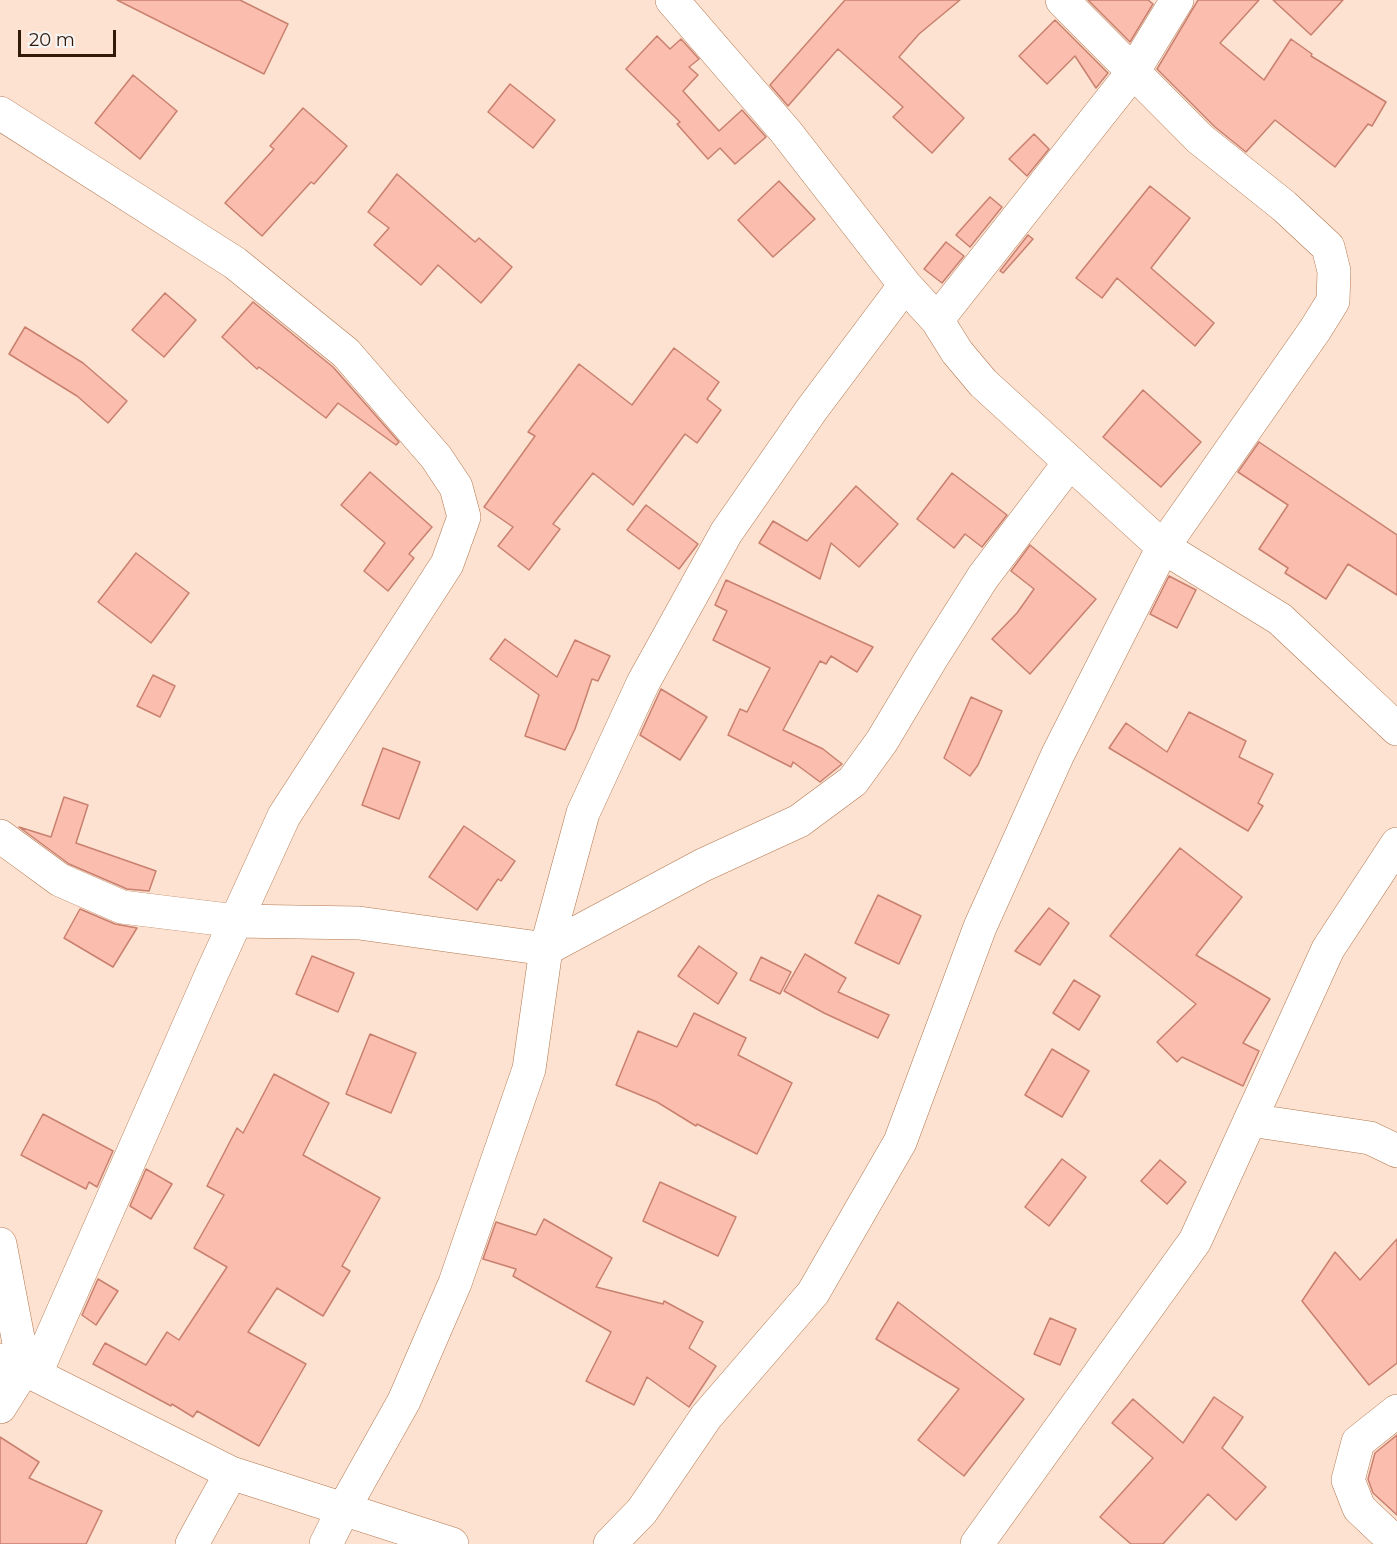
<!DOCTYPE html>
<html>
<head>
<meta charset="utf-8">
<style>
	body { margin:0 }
	#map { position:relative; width:1397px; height:1544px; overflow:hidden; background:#fde2d1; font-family:Montserrat,sans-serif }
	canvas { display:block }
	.scale { position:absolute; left:18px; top:30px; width:98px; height:27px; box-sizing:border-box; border:3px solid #321a09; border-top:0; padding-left:8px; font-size:18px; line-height:21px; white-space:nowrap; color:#321a09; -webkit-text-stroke:4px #f5f5f5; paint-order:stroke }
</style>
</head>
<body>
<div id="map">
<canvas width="1397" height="1544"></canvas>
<div class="scale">20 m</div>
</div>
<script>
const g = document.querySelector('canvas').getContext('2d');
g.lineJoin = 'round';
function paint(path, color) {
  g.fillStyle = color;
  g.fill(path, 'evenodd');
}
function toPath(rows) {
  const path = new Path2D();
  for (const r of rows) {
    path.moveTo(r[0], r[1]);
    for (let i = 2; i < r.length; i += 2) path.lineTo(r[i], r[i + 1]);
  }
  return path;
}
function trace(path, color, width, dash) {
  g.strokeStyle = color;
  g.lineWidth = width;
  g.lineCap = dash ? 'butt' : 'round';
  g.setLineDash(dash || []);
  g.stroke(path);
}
const building = toPath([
	[117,0,240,0,288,24,264,74,117,0],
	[845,0,960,0,919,34,899,57,964,118,932,153,893,117,903,107,838,49,788,106,770,85,845,0],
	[1088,0,1148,0,1153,4,1130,42,1088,0],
	[1198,0,1259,0,1220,43,1264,80,1291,39,1312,54,1311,56,1386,102,1372,126,1368,124,1335,167,1275,120,1246,152,1215,127,1157,69,1198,0],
	[1273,0,1343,0,1311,35,1273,0],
	[1055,20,1108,73,1096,88,1075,56,1047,84,1019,56,1055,20],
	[657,36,670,49,681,39,699,59,689,67,698,75,683,91,719,131,742,110,766,137,735,164,720,148,708,159,677,124,680,122,626,69,657,36],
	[133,75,177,111,140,159,95,123,133,75],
	[510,84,555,120,533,148,488,112,510,84],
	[303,108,347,146,314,184,311,182,262,236,225,203,274,149,270,146,303,108],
	[1034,134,1049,149,1027,176,1009,159,1034,134],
	[397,174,475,242,479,238,512,267,481,303,438,265,421,285,374,245,389,228,368,212,397,174],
	[779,181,815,219,773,257,738,220,779,181],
	[1150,186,1190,218,1151,268,1214,323,1195,346,1117,278,1102,298,1076,278,1150,186],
	[990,197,1002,207,970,247,956,235,990,197],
	[1028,235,1033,239,1003,273,1000,271,1028,235],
	[946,242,964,256,942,283,924,269,946,242],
	[165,293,196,320,164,357,132,330,165,293],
	[253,302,333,367,399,442,396,445,338,403,326,418,259,367,257,369,222,337,253,302],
	[25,327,83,363,127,401,108,423,77,396,9,354,25,327],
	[674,348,719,382,707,399,721,410,697,443,685,434,633,505,593,473,553,524,560,529,529,570,498,546,513,527,484,507,535,436,528,432,579,364,632,405,674,348],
	[1143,390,1201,442,1161,487,1103,437,1143,390],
	[1259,442,1397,535,1397,595,1348,564,1326,599,1285,573,1288,568,1259,549,1288,505,1238,472,1259,442],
	[370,472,432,527,409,554,414,558,388,591,364,571,385,543,341,505,370,472],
	[952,473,1007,515,982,547,965,534,954,548,917,519,952,473],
	[856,486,898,524,859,567,831,543,820,579,759,543,773,521,807,541,856,486],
	[646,505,698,544,679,569,627,530,646,505],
	[1030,545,1096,599,1030,674,992,639,1017,613,1034,589,1011,571,1030,545],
	[136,553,189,593,151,643,98,602,136,553],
	[1169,576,1196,590,1177,628,1150,614,1169,576],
	[726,580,873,647,857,672,831,656,826,664,820,661,783,730,823,749,842,764,820,782,793,762,791,767,728,735,740,709,747,712,770,668,713,640,727,611,715,605,726,580],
	[505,639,557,677,575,640,610,656,598,681,592,679,575,729,565,750,525,736,539,695,490,659,505,639],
	[153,675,175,686,160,717,137,706,153,675],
	[661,689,707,717,680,760,640,735,661,689],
	[971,697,1002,711,978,765,970,776,944,758,971,697],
	[1189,712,1246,741,1239,757,1273,774,1258,803,1263,806,1248,831,1109,748,1126,723,1167,752,1189,712],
	[383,748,420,762,399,819,362,805,383,748],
	[64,797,88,805,76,843,156,871,149,891,127,889,69,864,19,827,51,837,64,797],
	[464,826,515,861,501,881,498,879,477,910,429,877,464,826],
	[1180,848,1242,897,1196,955,1270,999,1243,1043,1259,1051,1243,1086,1182,1057,1177,1062,1157,1042,1196,1004,1110,936,1180,848],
	[878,895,921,916,899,964,855,943,878,895],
	[1049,908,1069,923,1040,965,1015,951,1049,908],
	[80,909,115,924,137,928,113,967,64,938,80,909],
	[699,946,737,973,718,1004,678,976,699,946],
	[805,954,846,978,838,992,889,1015,878,1038,824,1013,784,991,805,954],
	[312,956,354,973,338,1012,296,994,312,956],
	[761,957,791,972,780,994,750,980,761,957],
	[1074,980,1100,996,1079,1030,1053,1013,1074,980],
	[694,1013,746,1038,738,1055,792,1083,757,1154,697,1124,696,1126,657,1102,616,1085,638,1031,677,1047,694,1013],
	[370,1034,416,1053,391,1113,346,1094,370,1034],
	[1052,1049,1089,1071,1062,1117,1025,1095,1052,1049],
	[274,1074,329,1103,303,1155,380,1198,342,1266,350,1271,323,1316,277,1288,248,1332,306,1364,259,1446,197,1411,193,1417,172,1404,171,1406,93,1364,105,1343,146,1365,167,1332,179,1340,227,1267,194,1248,224,1195,207,1186,237,1128,243,1133,274,1074],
	[43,1114,113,1151,97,1187,89,1182,86,1189,21,1155,43,1114],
	[1062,1159,1086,1177,1049,1226,1025,1207,1062,1159],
	[1160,1160,1186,1182,1167,1204,1141,1181,1160,1160],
	[146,1169,172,1184,151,1219,130,1206,146,1169],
	[660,1182,736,1217,718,1256,643,1221,660,1182],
	[544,1219,612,1258,596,1287,663,1304,664,1301,703,1322,689,1348,716,1366,689,1407,647,1377,634,1405,586,1381,611,1332,513,1276,516,1269,483,1259,496,1222,536,1235,544,1219],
	[1397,1239,1397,1363,1369,1385,1302,1301,1335,1252,1360,1280,1397,1239],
	[98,1279,118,1291,96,1325,82,1315,98,1279],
	[898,1302,1024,1399,964,1476,918,1440,959,1389,876,1339,898,1302],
	[1050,1318,1076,1329,1060,1365,1034,1354,1050,1318],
	[1214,1397,1243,1417,1222,1448,1266,1487,1236,1520,1208,1494,1163,1544,1131,1544,1100,1517,1153,1458,1112,1423,1133,1399,1183,1443,1214,1397],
	[1397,1435,1397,1515,1373,1493,1368,1479,1375,1453,1397,1435],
	[0,1437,39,1462,29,1478,102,1511,86,1544,0,1544,0,1437]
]);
const minor = toPath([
	[672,0,786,132,905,285,937,320,957,352,983,383,1163,547,1280,619,1397,729],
	[0,113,235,263,346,353,436,457,456,487,464,517,447,564,284,816,212,973,35,1375],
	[937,320,1133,72,1177,0],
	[0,836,60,880,122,907,236,921,359,923,546,949,703,865,799,821,853,781,882,741,931,659,983,577,1070,462],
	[1250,1120,1370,1138,1397,1151],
	[0,1244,24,1369,0,1407],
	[0,1360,24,1369,231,1473,452,1544],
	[1397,1411,1358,1442,1348,1480,1359,1508,1397,1544],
	[192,1544,231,1473],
	[326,1544,344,1508,404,1401,455,1283,529,1069,546,949,583,813,643,683,726,533,812,409,905,285],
	[610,1544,642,1511,706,1417,813,1293,900,1142,980,927,1058,754,1163,547,1315,330,1333,301,1334,271,1328,247,1284,206,1200,139,1062,0],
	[977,1544,1195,1241,1328,949,1397,844]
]);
paint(building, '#fbbdae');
trace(building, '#c9806f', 1.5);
trace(minor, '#b3774e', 34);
trace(minor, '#fff', 33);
</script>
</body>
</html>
